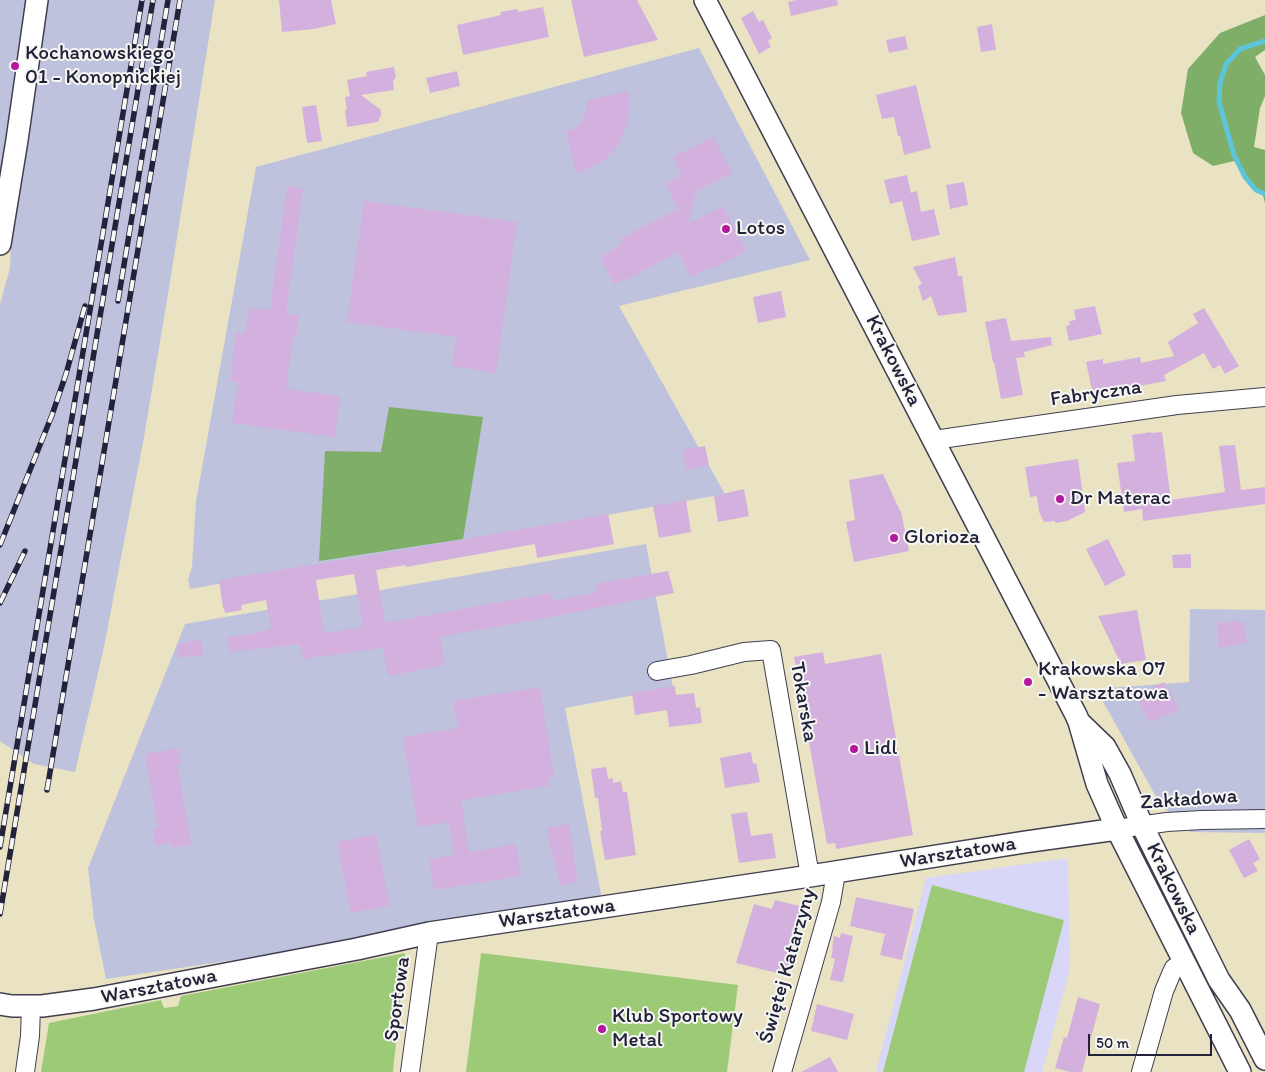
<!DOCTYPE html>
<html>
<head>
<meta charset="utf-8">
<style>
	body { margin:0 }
	#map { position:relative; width:1265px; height:1072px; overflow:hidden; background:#e9e3c3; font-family:Itim,sans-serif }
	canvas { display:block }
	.scale { position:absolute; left:1088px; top:1034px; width:124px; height:22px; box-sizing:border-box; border:2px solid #22223b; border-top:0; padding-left:6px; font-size:15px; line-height:18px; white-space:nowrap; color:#22223b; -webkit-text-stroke:4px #f6f6f2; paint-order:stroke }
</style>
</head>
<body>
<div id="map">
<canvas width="1265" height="1072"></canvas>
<div class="scale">50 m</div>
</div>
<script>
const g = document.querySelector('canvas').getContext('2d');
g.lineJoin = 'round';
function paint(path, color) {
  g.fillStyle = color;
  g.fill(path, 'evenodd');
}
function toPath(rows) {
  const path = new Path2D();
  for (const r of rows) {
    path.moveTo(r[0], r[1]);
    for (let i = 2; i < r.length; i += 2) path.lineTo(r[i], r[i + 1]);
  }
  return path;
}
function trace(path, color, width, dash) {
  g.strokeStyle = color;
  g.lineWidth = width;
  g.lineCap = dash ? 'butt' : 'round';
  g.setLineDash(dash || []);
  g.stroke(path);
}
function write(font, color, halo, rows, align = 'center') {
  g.font = font + ' Itim,sans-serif';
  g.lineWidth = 4;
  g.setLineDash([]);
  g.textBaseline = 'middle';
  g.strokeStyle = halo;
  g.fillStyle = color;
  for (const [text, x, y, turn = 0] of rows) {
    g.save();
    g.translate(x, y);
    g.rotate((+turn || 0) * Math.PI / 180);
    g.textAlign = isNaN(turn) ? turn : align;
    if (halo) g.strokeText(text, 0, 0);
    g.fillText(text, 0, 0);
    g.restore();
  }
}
const built = toPath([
	[1068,858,1070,970,1042,1072,876,1072,926,878]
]);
const industrial = toPath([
	[0,0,29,0,0,194],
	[43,0,215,0,168,294,144,437,104,647,75,772,34,764,0,741,0,304,10,268,13,195],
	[699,48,810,260,619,306,725,494,190,589,188,579,192,567,196,501,256,167],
	[646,544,673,688,565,708,602,899,321,947,106,979,94,920,88,868,185,624],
	[1190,609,1265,610,1265,833,1190,832,1160,804,1096,689,1189,682]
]);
const green = toPath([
	[932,885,1064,920,1024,1072,883,1072],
	[405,953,393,1072,41,1072,49,1023,161,1000,164,1008,178,1006,181,996],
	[481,953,738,985,727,1072,466,1072]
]);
const forest = toPath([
	[1265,15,1265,50,1255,57,1265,75,1265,96,1260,108,1254,147,1265,150,1265,203,1262,192,1256,191,1234,161,1213,166,1193,153,1181,113,1188,69,1220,33],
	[389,407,483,417,463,539,319,561,325,451,381,452]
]);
const stream = toPath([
	[1265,41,1240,49,1226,64,1220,83,1219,102,1234,155,1245,177,1256,190,1265,194]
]);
const building = toPath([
	[279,0,331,0,336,24,314,29,282,32],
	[571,0,637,0,658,40,584,57],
	[796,0,837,0,838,5,791,16,788,2],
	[543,7,549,37,463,55,457,25,501,15,500,12,517,9,518,12],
	[753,11,759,22,763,20,772,38,768,41,771,47,759,54,741,18],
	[992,24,996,50,981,52,977,27],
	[905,36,908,49,889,53,886,40],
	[394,67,396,77,393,81,394,90,361,95,381,110,381,115,378,122,347,127,345,110,347,110,345,97,350,96,347,80,367,76,366,72],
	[457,71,460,86,430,93,426,78],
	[916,85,931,148,904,155,900,136,898,136,894,117,882,119,876,95],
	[628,91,629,101,628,121,620,142,611,153,604,160,591,168,576,173,566,132,576,128,583,120,587,109,587,100],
	[316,105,322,141,307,143,302,107],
	[713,137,732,173,696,191,688,224,723,206,746,251,710,270,708,268,691,277,678,252,639,273,640,274,614,284,600,257,610,252,609,251,623,244,620,239,678,209,666,184,681,176,673,157],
	[907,175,911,193,917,191,921,212,934,209,940,235,912,241,902,201,890,204,884,180],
	[964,182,968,205,950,209,946,185],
	[287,186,303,189,286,313,299,315,296,337,293,336,286,389,340,396,335,437,232,423,238,382,230,381,236,332,245,334,249,308,270,310],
	[364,201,517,222,496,373,452,366,456,337,347,322],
	[955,257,958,276,962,276,967,312,938,316,931,296,923,301,918,286,922,284,913,267],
	[781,291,786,317,758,323,753,297],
	[1095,306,1102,334,1069,341,1066,326,1070,325,1069,321,1076,320,1074,310],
	[1204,308,1239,366,1225,374,1220,365,1213,369,1204,353,1164,375,1166,381,1093,395,1086,362,1103,359,1103,364,1140,357,1141,363,1174,356,1168,342,1198,323,1193,314],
	[1006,318,1011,341,1051,337,1052,345,1024,352,1025,357,1016,358,1023,395,1001,399,994,362,993,362,985,322],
	[1151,432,1151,433,1162,432,1171,500,1225,492,1219,446,1235,445,1241,490,1265,487,1265,504,1143,521,1142,509,1124,512,1117,463,1135,461,1132,435],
	[705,446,709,465,686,469,683,450],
	[1078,459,1085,512,1067,521,1055,523,1055,521,1044,522,1039,512,1037,496,1030,497,1025,467],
	[883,474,900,511,901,511,909,551,854,562,846,522,855,520,849,480],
	[744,489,749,516,718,522,714,496],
	[686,500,691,532,659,538,653,506],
	[608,514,614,544,537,558,535,544,406,567,406,565,376,570,385,623,551,593,553,601,597,592,596,584,668,571,674,593,555,616,440,637,445,665,388,676,383,648,302,659,300,644,229,652,227,637,258,633,258,632,271,629,266,600,241,605,242,610,225,613,224,608,223,608,219,580,403,550],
	[354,574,363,627,324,633,316,580],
	[1108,539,1126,575,1105,586,1086,549],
	[1191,554,1191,568,1173,568,1172,555],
	[1137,610,1146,660,1121,664,1098,616],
	[1244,621,1246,643,1219,648,1217,623],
	[201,640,203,655,176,658,179,643],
	[823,652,825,664,881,654,913,835,836,849,835,843,827,844,794,657],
	[1164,682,1179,709,1150,723,1136,696],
	[675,686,676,695,694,693,696,708,700,707,702,723,669,727,667,710,635,715,632,693],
	[540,687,554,777,548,778,549,786,461,800,469,852,516,844,521,876,434,890,429,859,454,855,449,822,418,827,403,737,458,728,453,701],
	[178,748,181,764,177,764,191,844,172,848,171,843,155,846,153,830,158,828,145,754],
	[751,752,753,764,756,763,760,782,725,788,720,758],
	[606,767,608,779,613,778,613,783,621,781,623,792,627,792,636,855,605,860,600,831,602,831,598,798,595,798,591,769],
	[747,812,751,836,772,833,776,858,739,863,731,814],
	[569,824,574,853,573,853,578,882,560,885,554,857,552,857,547,828],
	[376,834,390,906,351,913,337,842],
	[1249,839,1260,859,1253,863,1258,871,1244,878,1229,850],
	[856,897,914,909,902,960,880,955,885,934,850,926],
	[775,900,804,907,786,975,736,963,754,904,772,909],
	[841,933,853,936,843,982,830,980,835,959,831,958,833,949,832,949,834,936,840,938],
	[1078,997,1100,1004,1082,1072,1070,1072,1055,1068,1064,1037,1067,1038],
	[817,1004,854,1014,847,1040,811,1031],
	[830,1057,838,1072,801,1072]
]);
const minor = toPath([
	[934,440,1177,405,1265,397],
	[657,671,691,665,744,652,771,650,810,876],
	[1117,829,1167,822,1202,820,1265,819],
	[25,1072,30,1036,31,1006],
	[410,1072,429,933],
	[782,1072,831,902,836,873],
	[1141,1072,1164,991,1172,972,1174,968,1184,961]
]);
const tertiary = toPath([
	[705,0,1076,715,1079,722,1097,784,1117,829,1240,1072],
	[0,244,17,140,37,0],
	[1079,722,1105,747,1120,774,1142,825,1219,980,1240,1010,1265,1059],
	[0,1004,12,1006,42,1006,94,999,357,949,429,933,810,876,1025,842,1117,829]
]);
const rail = toPath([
	[118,301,168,0],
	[0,545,52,415,66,374,85,306],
	[0,603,25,551],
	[47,790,180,0],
	[0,847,142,0],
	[0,914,153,0]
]);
const markers = [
	[15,66,5,"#b5179e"],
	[726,229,5,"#b5179e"],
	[1060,499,5,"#b5179e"],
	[894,538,5,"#b5179e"],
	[1028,682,5,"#b5179e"],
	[854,749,5,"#b5179e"],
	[602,1029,5,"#b5179e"]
];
const poiNames = [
	["Kochanowskiego",25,54],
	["01 - Konopnickiej",25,78],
	["Lotos",736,229],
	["Dr Materac",1070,499],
	["Glorioza",904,538],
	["Krakowska 07",1038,670],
	["- Warsztatowa",1038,694],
	["Lidl",864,749],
	["Klub Sportowy",612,1017],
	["Metal",612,1041]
];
const streetNames = [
	["Krakowska",893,361,63],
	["Fabryczna",1096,394,-8],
	["Tokarska",803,702,80],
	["Zakładowa",1189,800,-4],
	["Warsztatowa",958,853,-9],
	["Krakowska",1173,889,64],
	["Warsztatowa",557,914,-8],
	["Świętej Katarzyny",788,966,-74],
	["Warsztatowa",159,987,-11],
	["Sportowa",398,999,-82]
];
paint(built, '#d8d7f8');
paint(industrial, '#bfc2dd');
paint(green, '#9dca77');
paint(forest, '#7eae68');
trace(stream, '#5dc5da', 5);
paint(building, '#d3b0de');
trace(minor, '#403f4f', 20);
trace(tertiary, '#403f4f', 24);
trace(minor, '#fff', 18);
trace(tertiary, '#fff', 21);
trace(rail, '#22223b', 5.5);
trace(rail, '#f6f6f2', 4, [11]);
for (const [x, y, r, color] of markers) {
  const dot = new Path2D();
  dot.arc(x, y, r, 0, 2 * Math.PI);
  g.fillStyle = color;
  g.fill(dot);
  trace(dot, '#f6f6f2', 2);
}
write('21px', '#22223b', '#f6f6f2', poiNames, 'left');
write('21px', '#22223b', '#f6f6f2', streetNames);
</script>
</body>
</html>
